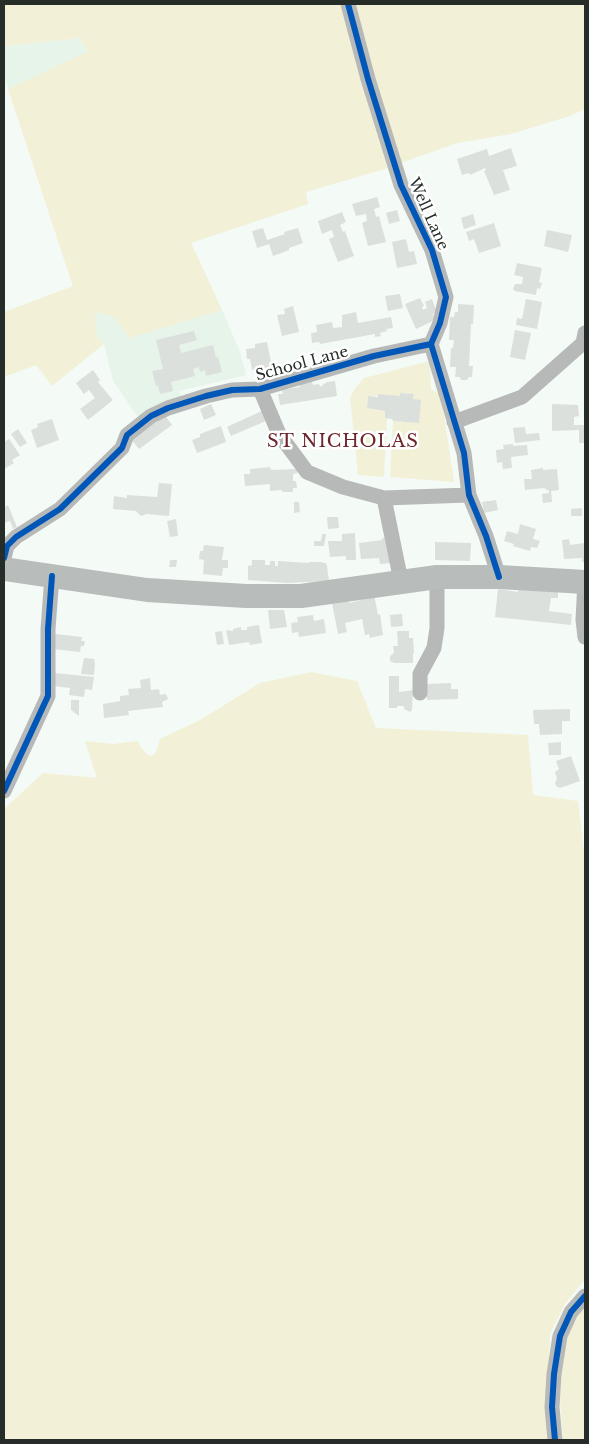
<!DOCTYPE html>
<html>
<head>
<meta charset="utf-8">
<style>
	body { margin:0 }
	#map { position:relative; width:589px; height:1444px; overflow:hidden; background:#f4faf5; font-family:"Libre Baskerville",serif }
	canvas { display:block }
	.frame { position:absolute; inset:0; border:5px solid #262c28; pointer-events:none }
</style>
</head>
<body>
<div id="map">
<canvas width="589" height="1444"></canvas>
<div class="frame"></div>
</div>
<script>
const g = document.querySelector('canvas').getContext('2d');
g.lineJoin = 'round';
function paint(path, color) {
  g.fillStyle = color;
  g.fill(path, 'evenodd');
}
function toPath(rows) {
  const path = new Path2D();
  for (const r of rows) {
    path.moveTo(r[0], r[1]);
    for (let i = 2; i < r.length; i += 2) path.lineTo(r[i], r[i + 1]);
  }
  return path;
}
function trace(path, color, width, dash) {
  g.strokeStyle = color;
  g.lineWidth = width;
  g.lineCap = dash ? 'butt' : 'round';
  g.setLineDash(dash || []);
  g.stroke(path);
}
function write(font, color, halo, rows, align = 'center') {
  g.font = font + ' "Libre Baskerville",serif';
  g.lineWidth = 5;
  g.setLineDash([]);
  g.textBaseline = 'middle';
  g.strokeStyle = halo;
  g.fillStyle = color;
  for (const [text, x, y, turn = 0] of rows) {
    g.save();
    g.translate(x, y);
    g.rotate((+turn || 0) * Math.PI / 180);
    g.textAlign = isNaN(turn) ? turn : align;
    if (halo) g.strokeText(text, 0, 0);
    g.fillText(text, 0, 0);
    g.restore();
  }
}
const built = toPath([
	[80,38,191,243,222,310,240,352,246,375,179,391,181,398,138,417,113,381,104,344,97,337,95,326,73,286,4,76,4,46]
]);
const green = toPath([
	[4,4,341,4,371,115,388,168,306,192,308,204,191,243,222,310,129,338,118,322,114,318,108,315,95,312,97,337,104,344,52,386,36,365,4,377,4,312,73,286,8,89,87,52,92,59,80,38,4,46],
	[353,4,585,4,585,109,570,116,511,134,457,143,401,163,372,73],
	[430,361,431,389,441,395,454,482,390,477,393,421,419,423,413,394,401,393,400,396,368,396,367,408,385,411,385,418,387,418,384,477,358,475,350,397,356,387,364,378],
	[311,672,357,681,376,728,528,735,533,795,578,801,585,861,585,1279,565,1304,550,1334,546,1413,552,1440,4,1440,4,809,43,773,97,778,85,741,113,744,137,741,146,754,152,756,156,752,160,739,200,720,260,683],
	[585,1306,585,1440,563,1440,560,1400,562,1357,570,1324]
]);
const building = toPath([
	[511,148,517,166,503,170,510,190,494,195,484,171,486,170,485,168,470,175,469,173,462,175,457,159,487,149,489,156],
	[377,197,380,207,374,209,376,217,379,216,386,242,368,246,362,223,367,221,366,214,356,216,352,204],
	[397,210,400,221,389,224,386,213],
	[342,212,346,222,340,225,343,232,345,231,354,256,338,262,329,239,334,237,332,230,322,234,318,221],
	[473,214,476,225,464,229,461,218],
	[494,223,501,246,479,253,474,239,469,241,466,232],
	[263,228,267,240,285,234,284,232,298,228,303,243,289,248,289,250,273,256,269,244,257,248,252,231],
	[547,230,572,235,568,252,544,246],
	[406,239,409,252,414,251,417,264,397,268,392,242],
	[517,263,542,268,539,282,542,283,540,289,537,288,536,295,515,291,513,289,515,284,522,284,523,277,514,275],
	[400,294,403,308,388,311,385,296],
	[420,298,424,306,422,307,423,310,427,308,425,302,432,299,437,312,433,314,435,320,416,329,405,304],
	[526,299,542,302,537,329,516,325,517,318,522,319],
	[458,304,474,305,473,324,471,324,469,366,473,366,472,377,469,377,467,380,461,380,460,377,455,377,456,367,450,367,451,348,453,348,454,340,449,340,450,317,454,317,455,312,458,312],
	[293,306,299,332,282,336,277,315,285,314,284,309],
	[356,312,358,323,391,317,393,328,386,329,387,331,380,333,381,336,375,337,375,334,320,344,319,342,312,343,311,333,317,332,316,325,332,322,333,328,342,327,342,315],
	[515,330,531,333,525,360,510,357],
	[194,331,197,340,179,345,181,353,213,345,216,358,218,357,222,372,206,376,205,370,200,372,199,367,193,369,195,376,171,382,173,391,160,394,158,385,156,386,152,371,163,369,156,340],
	[267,342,272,367,252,370,250,359,247,359,246,349,255,348,255,344],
	[93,370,100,380,98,382,113,400,88,420,80,409,95,398,89,390,84,394,76,383],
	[335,381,337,396,280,405,278,394,283,394,282,390,300,387,299,384,312,382,313,385,319,384,320,387,327,382],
	[400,393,414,394,413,399,421,400,419,423,393,421,392,419,385,418,385,411,367,408,368,396,378,397,378,394,400,396],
	[211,404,216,415,204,420,200,409],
	[552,404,578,405,579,416,574,417,574,425,585,425,585,443,579,443,579,430,552,431],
	[264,410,268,420,231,436,227,427],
	[164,414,172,425,139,449,131,439],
	[52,419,59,440,37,448,31,430,38,427,37,424],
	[221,426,226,442,197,453,192,440,200,437,200,434],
	[525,427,526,434,539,433,540,440,515,443,513,428],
	[18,429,27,443,20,447,11,434],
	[9,439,20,455,12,460,14,463,4,469,4,442],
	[513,444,513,446,527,445,528,455,511,457,512,468,503,469,502,462,497,463,496,450,504,449,503,445],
	[270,467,271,470,297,469,297,473,293,474,293,481,296,481,297,488,293,488,293,492,282,492,282,490,270,491,270,484,245,486,244,474,250,474,250,469],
	[543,468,543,470,557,469,559,490,551,491,552,502,543,503,542,494,549,493,549,491,544,488,525,490,524,479,532,479,531,470],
	[159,483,172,484,169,516,147,514,141,516,136,511,113,509,114,496,127,498,127,495,157,497],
	[496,500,498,510,484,513,482,502],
	[294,502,299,502,300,512,294,513],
	[8,505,17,527,13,529,10,521,4,523,4,507],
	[582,508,582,516,571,516,571,509],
	[327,517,338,517,339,528,328,529],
	[176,519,178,536,170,537,167,521],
	[520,524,536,529,533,539,540,541,537,548,531,547,530,551,513,546,514,544,504,541,507,531,518,534],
	[355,533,356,560,346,560,346,556,330,557,328,541,342,541,342,534],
	[322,534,326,534,324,546,314,546,314,541,321,541],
	[382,538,388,538,391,563,380,564,379,558,361,559,359,543,382,540],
	[569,539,570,545,585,543,585,562,582,562,582,558,564,559,562,540],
	[435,542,471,543,470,561,435,560],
	[204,545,224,547,222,560,228,560,228,568,223,568,222,576,203,574,204,560,199,559,200,551,203,551],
	[170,560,177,560,176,567,169,567],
	[252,560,265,560,265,565,270,565,270,561,275,561,275,566,278,566,278,561,309,563,309,562,323,562,323,563,326,563,327,566,329,581,286,583,248,580,248,566,252,565],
	[519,587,558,591,558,598,551,598,549,611,572,614,571,625,495,617,498,589,518,592],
	[374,594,378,615,380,614,383,635,370,638,369,634,365,635,362,619,345,623,347,632,338,634,332,603,348,600,349,603,366,599,366,596],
	[268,610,284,610,287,627,270,629],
	[402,614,403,626,391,627,390,615],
	[313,615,314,621,324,619,326,633,299,637,298,632,292,633,291,623,298,622,297,617],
	[259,625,262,643,250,645,249,642,229,645,226,630,233,631,233,629,241,627,241,630,247,630,247,627],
	[222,631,224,644,217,645,215,632],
	[397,631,409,631,409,638,413,638,414,653,413,653,413,663,394,663,390,661,390,656,394,653,393,646,398,646],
	[55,634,82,637,81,641,85,641,84,646,81,646,80,652,53,649],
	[84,658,94,659,95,664,94,675,81,674],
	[55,673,94,677,92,690,85,689,84,697,69,695,70,688,54,686],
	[389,676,399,676,399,692,413,690,412,710,410,712,404,709,404,706,397,706,397,708,389,708],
	[150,678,151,690,159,689,160,695,165,694,167,696,168,699,162,702,163,707,128,711,129,715,104,718,103,704,120,701,120,696,129,695,128,689,141,688,140,680],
	[451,683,451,689,458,689,458,699,427,700,426,684],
	[71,700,79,700,79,716,71,710],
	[570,709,570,721,562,721,562,734,540,735,539,724,534,724,533,710],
	[561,742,561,755,549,755,548,743],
	[571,756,580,781,560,788,556,786,555,783,557,779,555,772,559,769,556,761]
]);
const street = toPath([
	[348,4,368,79,401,185,432,250,446,297,440,323,431,344,464,453,469,495,486,536,499,577],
	[260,389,279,434,307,472,343,487,384,498,469,495],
	[454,422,522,397,583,343,585,333],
	[384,498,401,581],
	[4,558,7,546,16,537,60,509,122,448,127,435,151,416,168,408,206,396,232,390,260,389,374,356,431,344],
	[585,582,583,620,585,637],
	[420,693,420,674,434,648,437,628,437,577],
	[4,791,48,696,48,629,52,576],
	[555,1440,552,1407,554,1374,560,1336,571,1312,585,1296]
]);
const primary = toPath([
	[4,569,147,590,246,596,301,596,437,577,499,577,585,582]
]);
const cycleway = toPath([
	[348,4,368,79,401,185,432,250,446,297,440,323,431,344,464,453,469,495,486,536,499,577],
	[4,558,7,546,16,537,60,509,122,448,127,435,151,416,168,408,206,396,232,390,260,389,374,356,431,344],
	[4,791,48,696,48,629,52,576],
	[555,1440,552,1407,554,1374,560,1336,571,1312,585,1296]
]);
const streetNames = [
	["Well Lane",428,214,66],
	["School Lane",302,364,-15]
];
const quarterNames = [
	["ST NICHOLAS",343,442]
];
paint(built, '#e6f4e9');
paint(green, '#f2f1d7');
paint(building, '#dce0dc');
trace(street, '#b6b9b8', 15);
trace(primary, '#b8bcba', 24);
trace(cycleway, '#0057b8', 6);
write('15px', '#262c28', '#fff', streetNames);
g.letterSpacing = '1px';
write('18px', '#6d272c', '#fff', quarterNames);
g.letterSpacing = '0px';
</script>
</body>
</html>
